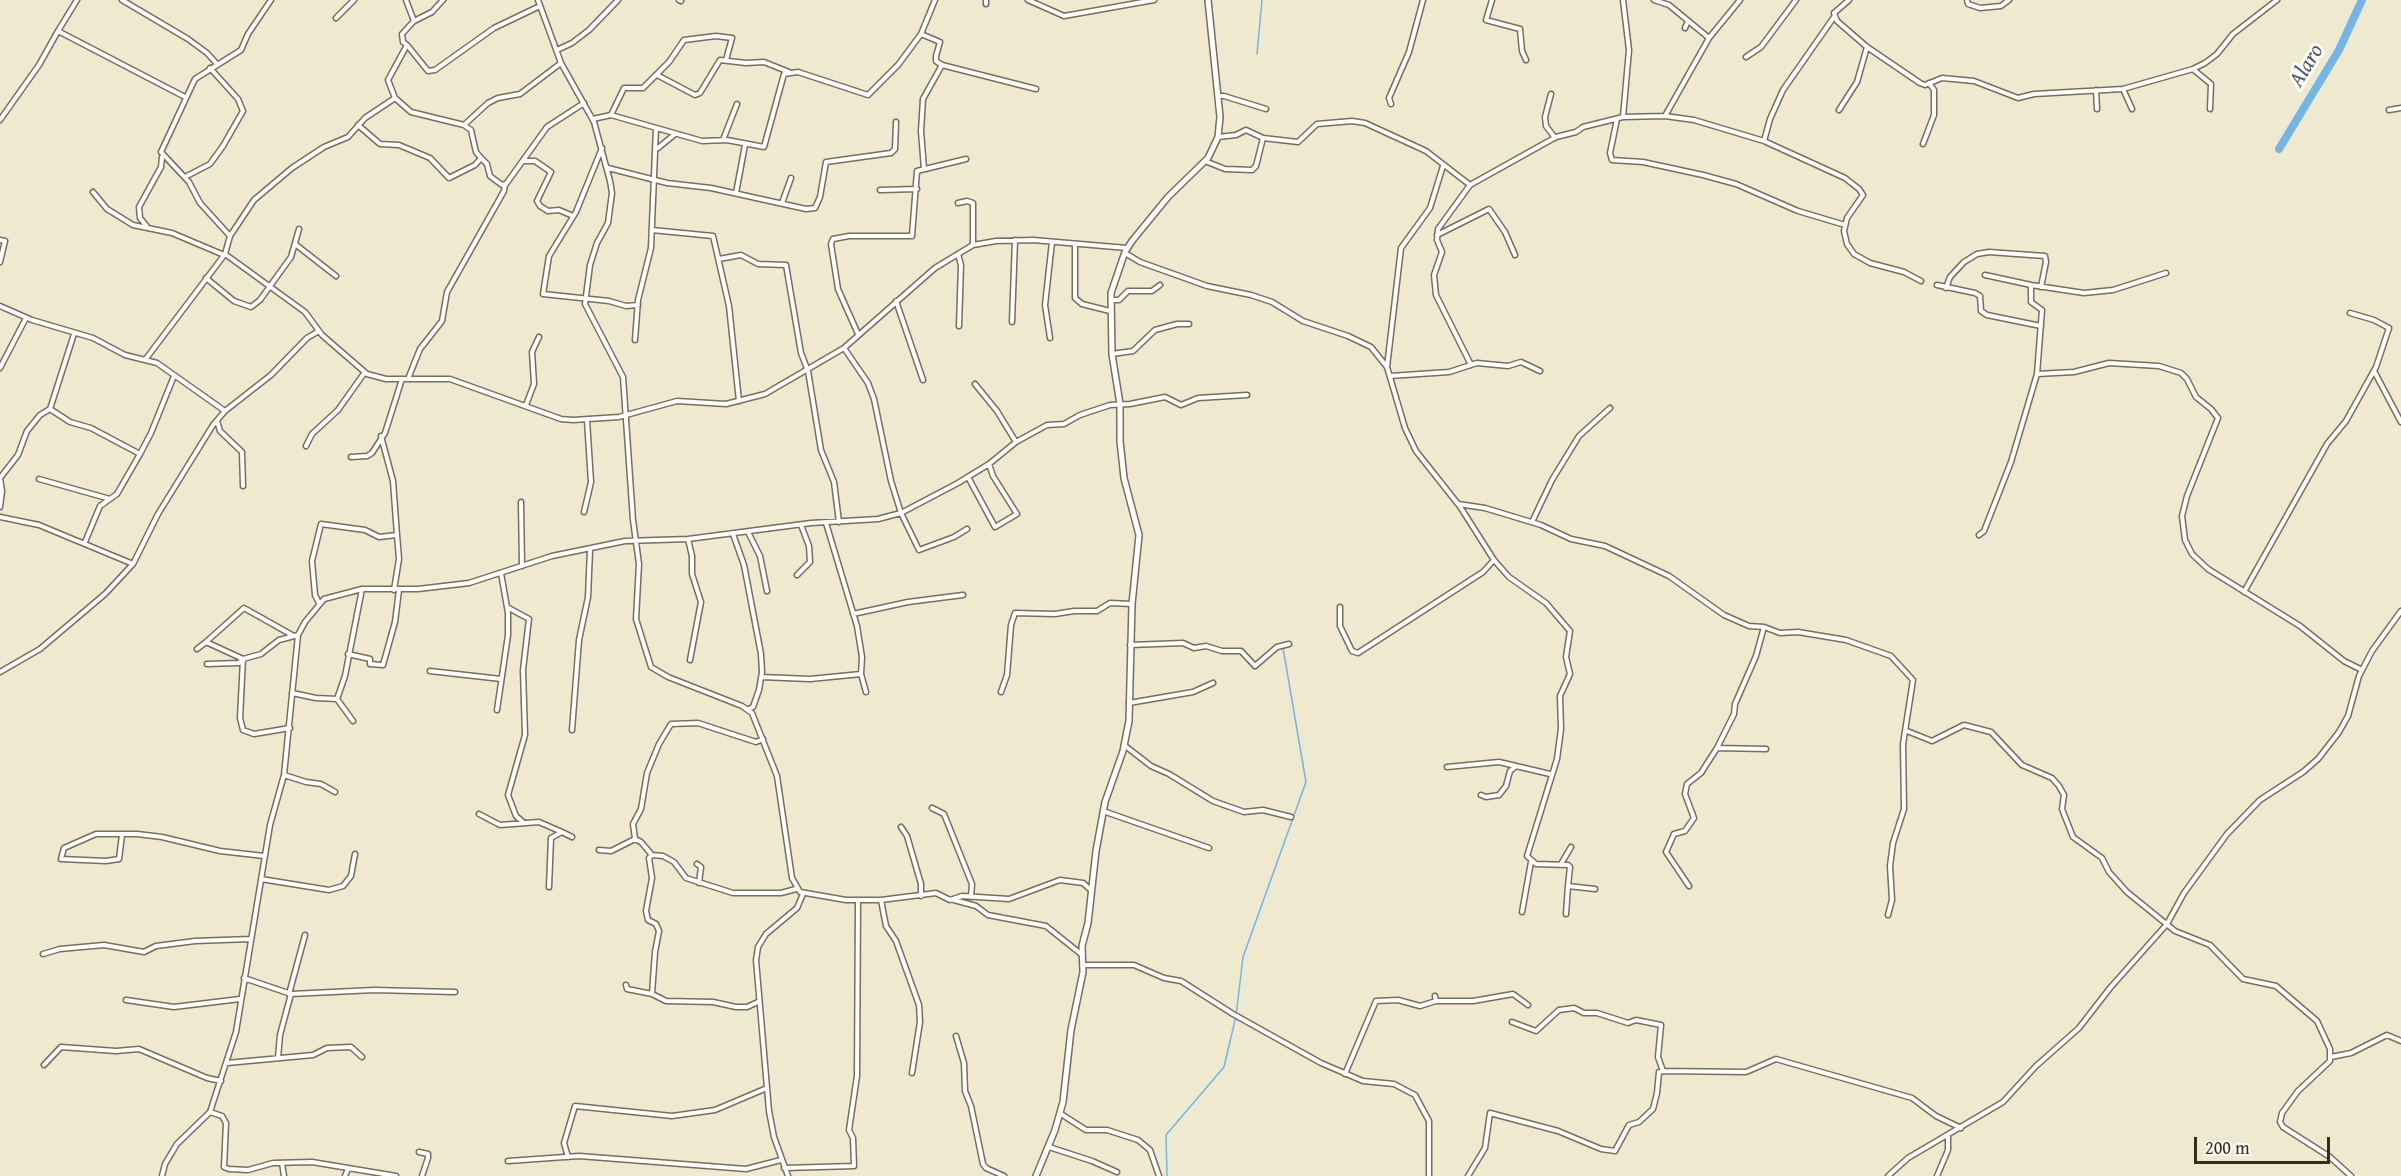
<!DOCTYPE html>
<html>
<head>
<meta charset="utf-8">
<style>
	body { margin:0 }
	#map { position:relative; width:2401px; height:1176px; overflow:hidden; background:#eee9cf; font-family:"Gentium Book Plus",serif }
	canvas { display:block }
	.scale { position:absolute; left:2194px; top:1137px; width:136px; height:27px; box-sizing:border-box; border:3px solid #3b2a1e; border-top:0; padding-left:8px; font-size:18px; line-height:21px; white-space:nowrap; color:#3b2a1e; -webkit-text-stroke:4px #fdfcf7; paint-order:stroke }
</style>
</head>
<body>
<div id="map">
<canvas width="2401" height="1176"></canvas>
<div class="scale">200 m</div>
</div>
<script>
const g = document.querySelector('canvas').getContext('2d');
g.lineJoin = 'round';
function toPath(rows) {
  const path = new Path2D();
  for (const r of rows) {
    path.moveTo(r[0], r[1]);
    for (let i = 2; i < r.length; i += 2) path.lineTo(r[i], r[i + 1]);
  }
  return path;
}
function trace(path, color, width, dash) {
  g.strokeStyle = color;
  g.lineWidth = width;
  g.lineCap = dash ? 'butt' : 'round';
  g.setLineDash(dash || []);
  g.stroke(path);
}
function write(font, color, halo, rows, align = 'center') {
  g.font = font + ' "Gentium Book Plus",serif';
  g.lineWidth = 6;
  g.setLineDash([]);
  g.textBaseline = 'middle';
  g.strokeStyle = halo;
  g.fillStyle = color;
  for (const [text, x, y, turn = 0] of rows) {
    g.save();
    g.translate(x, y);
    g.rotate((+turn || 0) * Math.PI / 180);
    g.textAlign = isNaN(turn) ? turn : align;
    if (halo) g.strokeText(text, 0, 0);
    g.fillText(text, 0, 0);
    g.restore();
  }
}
const stream = toPath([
	[1257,54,1262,0],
	[1167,1176,1166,1135,1224,1067,1236,1016,1243,957,1306,782,1283,648]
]);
const river = toPath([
	[2279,149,2339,50,2362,0]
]);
const minor = toPath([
	[122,0,188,39,207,53,217,64],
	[538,0,561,63,594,122,610,181,612,193,608,223,597,243,590,265,585,304,623,377,633,520,639,564,636,619,651,667,668,677,742,706,752,713,777,776,792,878,800,892,846,900,881,900,936,893,950,900,962,896,1009,899,1060,880,1083,883,1091,890],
	[679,0,681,1],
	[986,0,986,4],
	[1028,0,1064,16,1154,0],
	[1492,0,1486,20,1520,29,1522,51,1526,60],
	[1654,0,1669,5,1709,38],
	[1849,0,1834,13,1837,21,1867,47,1920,83,1925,85,1942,78,1974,81,2018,98,2034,94,2123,89,2132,109],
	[1967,0,1968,4,1980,8,2001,6,2009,0],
	[336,18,354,0],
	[414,21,432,12,443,0],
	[1685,28,1688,21],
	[58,31,77,0],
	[921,34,940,42,936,56,936,61,942,65,1036,89],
	[407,45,428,71,435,70,494,28,540,6],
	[557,50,572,43,589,30,618,0],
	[1746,57,1761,47,1796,0],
	[2194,70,2211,84,2210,109],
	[657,75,695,95,700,93,720,60,746,63,764,62,789,72],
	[2123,89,2193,69,2205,63,2217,54,2233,34,2277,0],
	[2096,90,2097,109],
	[1551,94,1545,117,1546,126,1555,138],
	[1218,96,1224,96,1266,109],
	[395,98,411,112,464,125,488,103,498,98,520,94,561,63],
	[1391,104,1389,98,1409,52,1423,0],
	[1839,110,1857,82,1867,47],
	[2389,110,2401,108],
	[611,115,624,88,643,88,669,62,684,40,716,36,732,38,726,60],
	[1665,116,1709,38,1740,0],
	[1623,117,1629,50,1623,0],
	[593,119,611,115,702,141,727,140,764,147,784,74,798,72,868,95,898,65,921,34,935,0],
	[1617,119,1610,153,1612,160,1643,162,1703,175,1736,184,1798,211,1845,225],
	[0,120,39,65,58,31,185,97],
	[358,125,380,144,399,145,430,158,449,178,475,165,481,158,476,152,471,130,464,125],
	[1218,137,1236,135,1246,130,1263,138,1298,142,1317,124,1352,121,1365,123,1426,151,1470,185,1556,137,1576,132,1583,127,1623,117,1665,116,1694,120,1764,141,1845,178,1859,189,1863,195,1847,218,1844,231,1847,244,1854,254,1870,263,1904,272,1921,281],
	[723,140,737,104],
	[1764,141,1770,119,1783,90,1834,17],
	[1923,144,1934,115,1934,90,1929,83],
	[602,148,576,212,549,256,543,294,609,301,626,306,638,305],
	[658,148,675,134],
	[481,158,487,164,490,176,502,185,506,184,547,127,584,103],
	[525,161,535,161,551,172,537,201,540,206,548,211,559,210,573,216],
	[1205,161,1225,169,1252,170,1256,166,1263,138],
	[608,168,667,183,711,188,806,209,815,208,820,197,826,162,891,153,895,149,896,122],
	[924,169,921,131,923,99,942,65],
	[185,177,210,164,223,146,243,111,238,99,210,68],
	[1470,185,1438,229,1437,240,1442,252,1434,275,1436,295,1471,365],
	[880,190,917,189],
	[93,192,107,209,133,225,172,233,224,255],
	[736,193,745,145],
	[782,203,791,178],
	[958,203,967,201,973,203,973,245],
	[148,228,140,218,139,207,161,167,162,157],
	[652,230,713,236,729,306,739,401],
	[1437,235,1489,209,1505,232,1515,255],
	[230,236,200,203,189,182,161,152,195,79,241,50,248,34,271,0],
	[0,240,5,241,0,262],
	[295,244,336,276],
	[1075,244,1075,298,1082,304,1110,311],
	[1125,253,1140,262,1207,286,1251,295,1272,302,1303,321,1348,336,1371,347,1387,367,1405,428,1416,451,1458,504,1485,508,1541,525,1571,539,1605,546,1669,576,1724,615,1749,626,1764,627,1780,633,1798,632,1846,640,1891,656,1913,680,1903,744,1904,809,1893,843,1890,866,1892,900,1888,915],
	[225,254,305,312,322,335,367,374,386,379,450,379,561,419,573,420,619,417,677,401,726,404,765,394,844,348,935,268,973,245,996,241,1033,240,1127,248],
	[958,254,961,265,959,326],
	[719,259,741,255,758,264,786,265,801,353,808,371,821,450,834,482,839,522],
	[1985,275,2031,285],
	[206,278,234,301,251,307,260,300,291,257,299,229],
	[1937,285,1975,293,1980,296,1981,311,1987,315,2041,326],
	[1946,288,1950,277,1964,262,1977,254,1989,252,2045,256,2046,262,2041,287],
	[1111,300,1119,300,1128,291,1152,291,1160,285],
	[896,301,923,380],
	[0,306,32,320,93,338,125,355,157,363,225,411],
	[1012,322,1015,240],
	[74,334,50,409,70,422,91,428,140,454,117,494,100,506,85,542],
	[858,334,838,289,831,244,833,239,849,236,912,236,917,171,966,159],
	[1050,338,1045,305,1052,242],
	[635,340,638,300,651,248,656,128],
	[844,348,868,383,874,399,891,481,901,513,919,550,954,537,967,529],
	[1112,354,1133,351,1155,330,1177,324,1189,324],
	[145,360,225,254,230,236,254,200,292,168,324,147,348,137,365,118,395,98,388,80,407,45,403,42,402,34,414,21,406,0],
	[1387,367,1401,248,1430,208,1443,166],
	[0,368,26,318],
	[2374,371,2401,422],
	[2037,374,2042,310,2031,302,2031,285,2084,293,2113,290,2166,273],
	[1390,376,1449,372,1477,363,1508,366,1521,362,1540,371],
	[408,379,420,349,442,321,447,292,504,191,505,184],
	[975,384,997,411,1016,442],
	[526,405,534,384,532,352,539,337],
	[217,421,220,431,242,452,243,486],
	[381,436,393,481,397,535],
	[306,446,312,434,338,410,365,372],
	[140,454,151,433,174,376],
	[351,457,367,456,372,453,385,433,402,379],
	[968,477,995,527,1017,514,993,476,989,464],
	[39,479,110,499],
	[521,502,522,566],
	[1459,505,1494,560,1509,577,1546,603,1570,631,1566,657,1570,674,1560,696,1561,729,1557,759,1527,856,1536,864,1568,865,1570,867,1568,886,1595,889],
	[0,507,2,491,0,478,18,455,27,431,40,415,50,409],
	[584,512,591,482,587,420],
	[0,517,39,525,133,564],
	[1532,522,1552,480,1579,436,1610,408],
	[826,523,857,626,862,657,861,674],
	[748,532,760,556,767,591],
	[733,534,744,565,761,654,762,672,759,690,753,707,748,709],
	[1979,535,1984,531,2011,462,2037,374,2074,372,2109,363,2159,366,2181,373,2187,379,2196,397,2211,409,2218,418,2187,496,2182,516,2185,540,2192,554,2208,569,2300,626,2344,661,2362,670],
	[688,539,692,556,692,574,701,602,690,660],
	[797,575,810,562,809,546,801,525],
	[2244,592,2327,444,2346,421,2376,367,2389,328,2374,320,2350,313],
	[319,603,315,595,312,561,321,524,365,530,379,537,397,535,399,559,394,590],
	[507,607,529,619,523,670,525,735,508,795,516,816,524,823],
	[1340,607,1340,626,1352,651,1358,653,1483,572,1494,560],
	[853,614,908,602,963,595],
	[206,642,244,608,292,635],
	[1130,645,1183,643,1194,648,1206,646,1222,651,1241,651,1255,666,1277,647,1289,644],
	[197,649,206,642,243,659,240,718,243,730,254,734,290,728],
	[348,654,370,659,370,664,383,665,395,622,399,590],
	[207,664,239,663,243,659,261,654,279,640,298,635],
	[430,671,501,679],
	[0,672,40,649,105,594,133,564,158,514,213,425,225,411,271,375,307,338,319,331],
	[761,677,810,679,861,674,866,692],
	[1001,692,1007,675,1011,625,1015,613,1055,614,1074,611,1097,611,1110,603,1132,604],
	[292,693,316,698,337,699],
	[1129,703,1193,692,1213,683],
	[497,710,508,635,508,613,501,573],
	[353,721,337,699,345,676,362,589],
	[572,730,579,640,588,597,590,550],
	[1907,731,1932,741,1964,725,1991,732,2022,765,2052,778,2059,786,2064,795,2062,809,2073,837,2102,858,2109,872,2127,892,2175,931,2210,945,2243,979,2276,986,2317,1021,2330,1049,2330,1061,2298,1091,2282,1113,2280,1122,2283,1127,2330,1157,2351,1176],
	[1124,745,1151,766,1169,774,1213,801,1244,812,1263,810,1291,817],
	[1717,748,1766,749],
	[1447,767,1499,762,1550,774],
	[284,775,306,782,321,784,335,792],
	[1481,795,1486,797,1499,795,1506,786,1510,771,1515,767],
	[932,808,944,814,972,884,971,897],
	[1103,811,1209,848],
	[479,814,500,825,539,822,562,832],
	[901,827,907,836,921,884,921,896],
	[122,835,119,859,106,861,61,859,64,848,96,834,137,834,162,837,220,851,264,856],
	[635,839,633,824,641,809,647,773,659,744,671,724,698,723,756,742,763,739],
	[599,850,611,851,635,839,641,842,652,855,649,858,652,878,646,911,648,920,656,924,659,931,655,952,652,994],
	[652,855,663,856,674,862,686,878,733,893,781,893,796,889],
	[697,864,701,867,699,883],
	[1561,864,1571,847],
	[261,879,329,890,343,886,351,876,355,854],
	[1689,886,1666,852,1674,834,1685,831,1694,818,1685,794,1687,784,1701,773,1717,748,1734,714,1735,704,1756,656,1764,627],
	[549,887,551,838,562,832,572,837],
	[881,900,886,926,896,941,919,1005,920,1022,912,1073],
	[954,900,976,906,988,915,1046,926,1081,954],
	[1522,912,1531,862],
	[1566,914,1568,886],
	[43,954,60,949,104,945,144,952,156,946,195,941,250,939],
	[1084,965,1134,965,1164,978,1181,981,1233,1014,1321,1063,1363,1081,1394,1084,1415,1095,1429,1121,1429,1176],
	[244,978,291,994,374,990,455,992],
	[626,985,627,989,652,994,666,1001,713,1002,736,1007,747,1007,758,1002],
	[289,994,305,935],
	[126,1000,174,1007,240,999],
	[1436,1001,1473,1001,1513,994,1528,1005],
	[956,1036,964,1063,965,1091,971,1106,983,1164,986,1168,1004,1176],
	[2331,1057,2351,1053,2387,1035,2401,1041],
	[278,1058,280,1035,291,994],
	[227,1063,313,1055,327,1048,351,1047,362,1057],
	[44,1065,61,1047,116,1051,139,1049,207,1078,221,1081],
	[1663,1071,1746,1072,1776,1059,1912,1098,1936,1116,1961,1128],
	[1345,1074,1376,1001,1398,1000,1420,1006,1436,1001,1435,996],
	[210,1112,222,1116,226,1123,224,1167,229,1169,248,1170,273,1163,312,1162,396,1176],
	[1061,1114,1086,1130,1107,1130,1138,1140,1150,1150,1159,1176],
	[1049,1147,1092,1161,1117,1172],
	[419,1152,428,1154,428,1158,422,1176],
	[568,1157,564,1143,575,1106,672,1116,715,1110,767,1088],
	[508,1161,579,1156,746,1169,781,1160],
	[282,1163,284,1176],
	[784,1168,854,1166,853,1138,849,1130,857,1076,858,900],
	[162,1176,165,1164,177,1144,210,1112,236,1032,270,825,284,775,298,635,305,622,324,599,362,589,418,589,469,583,552,556,625,541,688,539,811,523,878,519,901,513,958,483,989,464,1016,442,1047,425,1064,424,1080,415,1110,405,1130,404,1165,397,1181,405,1198,398,1247,395],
	[345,1176,348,1169],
	[788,1176,774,1137,769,1111,756,960,758,947,766,934,797,908,803,894],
	[1468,1176,1485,1148,1490,1113,1558,1131,1601,1149,1615,1151,1629,1125,1639,1122,1653,1109,1657,1093,1659,1072,1663,1071,1658,1057,1661,1025,1636,1020,1628,1023,1597,1013,1584,1013,1574,1008,1559,1010,1536,1031,1512,1022],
	[1888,1176,1908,1158,2003,1102,2036,1066,2079,1028,2110,988,2167,924,2184,893,2227,834,2260,800,2303,772,2318,759,2339,732,2348,716,2359,676,2372,651,2401,611],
	[1937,1176,1948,1150,1948,1136]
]);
const tertiary = toPath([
	[1036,1176,1055,1130,1063,1102,1071,1030,1083,972,1082,946,1088,923,1096,851,1105,802,1123,751,1129,721,1132,604,1139,535,1124,478,1120,441,1120,404,1112,354,1111,293,1125,252,1132,241,1168,197,1208,158,1218,137,1220,117,1208,0]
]);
const waterNames = [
	["Alaro",2307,66,-59]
];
trace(stream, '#73b5e8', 1.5);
trace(river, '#73b5e8', 8);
trace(minor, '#7a6d5c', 7);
trace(tertiary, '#7a6d5c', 8);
trace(minor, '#fff', 4);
trace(tertiary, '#fff', 5);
write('italic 22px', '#4f5b65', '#fdfcf7', waterNames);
</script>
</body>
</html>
